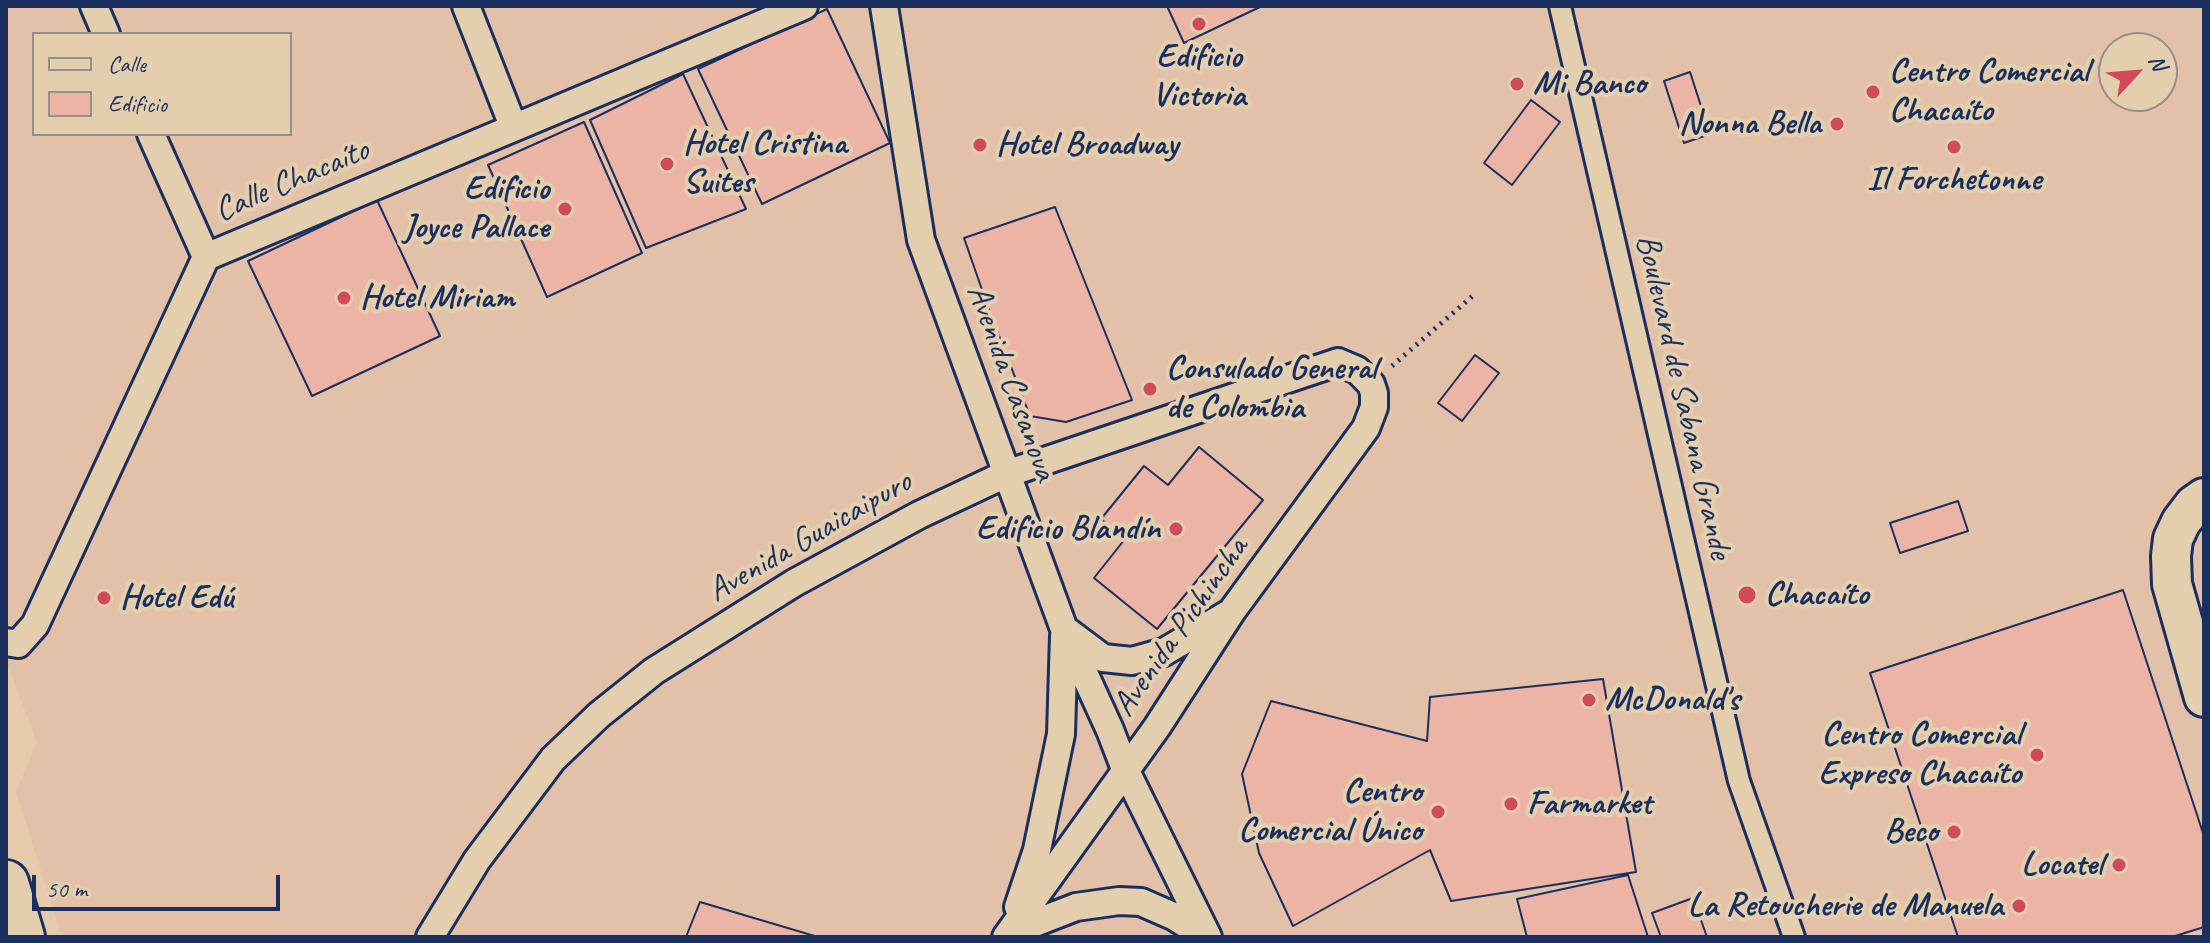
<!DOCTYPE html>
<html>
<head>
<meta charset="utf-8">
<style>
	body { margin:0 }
	#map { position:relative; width:2210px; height:943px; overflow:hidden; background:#e5caac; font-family:Caveat,sans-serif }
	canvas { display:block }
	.frame { position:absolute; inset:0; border:8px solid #1b2f5e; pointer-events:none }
	.legend { position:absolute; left:32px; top:32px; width:260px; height:104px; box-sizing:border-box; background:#e3cfad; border:2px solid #938f8d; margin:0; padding:10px 14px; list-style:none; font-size:24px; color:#1b2f5e }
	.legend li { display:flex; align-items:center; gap:16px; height:40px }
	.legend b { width:40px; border:2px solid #938f8d }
	.north { position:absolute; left:2098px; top:32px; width:80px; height:80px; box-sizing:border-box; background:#e3cfad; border:2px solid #938f8d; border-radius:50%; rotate:64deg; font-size:22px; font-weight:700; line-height:32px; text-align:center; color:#1b2f5e }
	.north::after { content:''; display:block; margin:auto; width:28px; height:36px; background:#d1495b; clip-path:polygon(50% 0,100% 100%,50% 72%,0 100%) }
	.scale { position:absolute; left:32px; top:875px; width:248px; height:36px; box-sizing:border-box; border:4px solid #1b2f5e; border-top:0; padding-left:10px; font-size:24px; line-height:28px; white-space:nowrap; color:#1b2f5e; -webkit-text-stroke:6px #e3cfad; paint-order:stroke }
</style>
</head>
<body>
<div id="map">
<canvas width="2210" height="943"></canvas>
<div class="frame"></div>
<ul class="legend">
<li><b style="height:10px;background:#e3cfad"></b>Calle</li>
<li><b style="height:22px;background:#ebb4a5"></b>Edificio</li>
</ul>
<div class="north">N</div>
<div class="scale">50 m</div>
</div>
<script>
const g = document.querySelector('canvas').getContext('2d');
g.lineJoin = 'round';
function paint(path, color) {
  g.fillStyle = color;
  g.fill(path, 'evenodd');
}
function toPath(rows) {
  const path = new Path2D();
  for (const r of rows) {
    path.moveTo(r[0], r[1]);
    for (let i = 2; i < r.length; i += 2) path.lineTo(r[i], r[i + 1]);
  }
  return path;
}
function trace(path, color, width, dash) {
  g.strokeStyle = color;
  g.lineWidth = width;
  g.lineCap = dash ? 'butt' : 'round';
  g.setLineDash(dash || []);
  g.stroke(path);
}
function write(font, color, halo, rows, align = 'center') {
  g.font = font + ' Caveat,sans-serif';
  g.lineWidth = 8;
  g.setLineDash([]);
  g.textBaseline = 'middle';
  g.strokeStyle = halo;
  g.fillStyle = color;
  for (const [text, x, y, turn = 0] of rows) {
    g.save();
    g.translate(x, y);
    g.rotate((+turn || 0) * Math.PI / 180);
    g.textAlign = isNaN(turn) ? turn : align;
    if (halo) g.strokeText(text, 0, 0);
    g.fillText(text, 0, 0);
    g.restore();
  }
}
const built = toPath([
	[6,6,2204,6,2204,937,62,937,16,792,37,742,6,661],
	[34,34,290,34,290,134,34,134],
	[2114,48,2162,48,2162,96,2114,96]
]);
const building = toPath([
	[1167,6,1262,6,1184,43,1167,6],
	[827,9,890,143,762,204,698,69,827,9],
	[1690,72,1710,134,1684,143,1664,81,1690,72],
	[683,74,746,209,646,248,590,120,683,74],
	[1531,100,1560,122,1512,185,1484,163,1531,100],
	[584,122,642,253,547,297,488,165,584,122],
	[377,200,440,336,312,396,248,261,377,200],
	[1055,207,1132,400,1066,422,1030,416,988,307,964,238,1055,207],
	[1475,355,1499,373,1462,421,1438,403,1475,355],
	[1199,447,1263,500,1157,629,1094,578,1125,539,1101,519,1144,466,1168,485,1199,447],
	[1958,501,1968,531,1900,553,1890,523,1958,501],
	[2123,590,2204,836,2204,927,2172,937,1958,937,1870,673,2123,590],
	[1603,679,1636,872,1451,901,1430,850,1293,926,1259,853,1242,774,1271,701,1427,741,1430,697,1603,679],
	[1628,875,1648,937,1527,937,1517,899,1628,875],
	[1693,898,1707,937,1661,937,1652,913,1693,898],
	[700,902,818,937,686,937,700,902]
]);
const path = toPath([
	[1392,366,1476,293]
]);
const pedestrian = toPath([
	[1560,6,1739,781,1794,937]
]);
const minor = toPath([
	[94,6,106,34],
	[466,6,513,126],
	[884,6,921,240,1064,629,1110,730,1125,769,1208,937],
	[151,134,206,257],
	[1067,631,1103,658,1132,661,1164,652,1228,614],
	[6,642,18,644,35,625,206,257,804,6],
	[1018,907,1037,850,1061,734,1064,636],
	[1009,933,1076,907,1119,901,1141,902,1173,916,1207,937],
	[430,937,477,860,553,759,599,715,654,671,794,583,919,515,1006,474,1338,362,1357,370,1371,384,1374,393,1374,407,1366,428,1232,611,1157,727,1006,937]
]);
const secondary = toPath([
	[2204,498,2194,505,2181,522,2173,539,2171,556,2172,584,2204,697]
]);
const motorway = toPath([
	[6,883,22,937]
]);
const markers = [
	[1199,24,8,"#d1495b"],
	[1517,84,8,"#d1495b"],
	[1873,92,8,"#d1495b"],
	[1837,124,8,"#d1495b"],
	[980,145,8,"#d1495b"],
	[1954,147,8,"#d1495b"],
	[667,164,8,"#d1495b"],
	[565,209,8,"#d1495b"],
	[344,298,8,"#d1495b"],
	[1150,389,8,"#d1495b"],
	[1176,529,8,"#d1495b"],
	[1747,595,10,"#d1495b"],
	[104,598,8,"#d1495b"],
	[1589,700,8,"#d1495b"],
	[2037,755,8,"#d1495b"],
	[1511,804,8,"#d1495b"],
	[1438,812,8,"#d1495b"],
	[1954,832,8,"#d1495b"],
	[2119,865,8,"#d1495b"],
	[2019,906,8,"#d1495b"]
];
const poiNames = [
	["Edificio",1199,57,"center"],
	["Victoria",1199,96,"center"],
	["Centro Comercial",1889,72],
	["Chacaíto",1889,111],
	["Mi Banco",1533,84],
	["Nonna Bella",1821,124,"right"],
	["Hotel Cristina",683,144],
	["Suites",683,183],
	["Hotel Broadway",996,145],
	["Il Forchetonne",1954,180,"center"],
	["Edificio",549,189,"right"],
	["Joyce Pallace",549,228,"right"],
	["Hotel Miriam",360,298],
	["Consulado General",1166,369],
	["de Colombia",1166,408],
	["Edificio Blandín",1160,529,"right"],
	["Chacaíto",1765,595],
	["Hotel Edú",120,598],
	["McDonald's",1605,700],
	["Centro Comercial",2021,735,"right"],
	["Expreso Chacaíto",2021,774,"right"],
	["Centro",1422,792,"right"],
	["Comercial Único",1422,831,"right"],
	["Farmarket",1527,804],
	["Beco",1938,832,"right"],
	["Locatel",2103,865,"right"],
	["La Retoucherie de Manuela",2003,906,"right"]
];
const streetNames = [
	["Calle Chacaíto",292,181,-23],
	["Avenida Casanova",1011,383,70],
	["Boulevard de Sabana Grande",1683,397,77],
	["Avenida Guaicaipuro",810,537,-30],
	["Avenida Pichincha",1181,627,-55]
];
paint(built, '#e3c0a8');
paint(building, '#ebb4a5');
trace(building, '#1b2f5e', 2);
trace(pedestrian, '#1b2f5e', 26);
trace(minor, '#1b2f5e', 32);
trace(secondary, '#1b2f5e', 44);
trace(motorway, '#1b2f5e', 50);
trace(path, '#1b2f5e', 5, [2, 6]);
trace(pedestrian, '#e3cfad', 20);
trace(minor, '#e3cfad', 26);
trace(secondary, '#e3cfad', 38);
trace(motorway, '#e3cfad', 44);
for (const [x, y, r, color] of markers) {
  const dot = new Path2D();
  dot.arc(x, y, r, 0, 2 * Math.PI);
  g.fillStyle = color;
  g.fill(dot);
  trace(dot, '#e3cfad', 3);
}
write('bold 34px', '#1b2f5e', '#e3cfad', poiNames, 'left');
write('34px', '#1b2f5e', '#e3cfad', streetNames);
</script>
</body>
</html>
